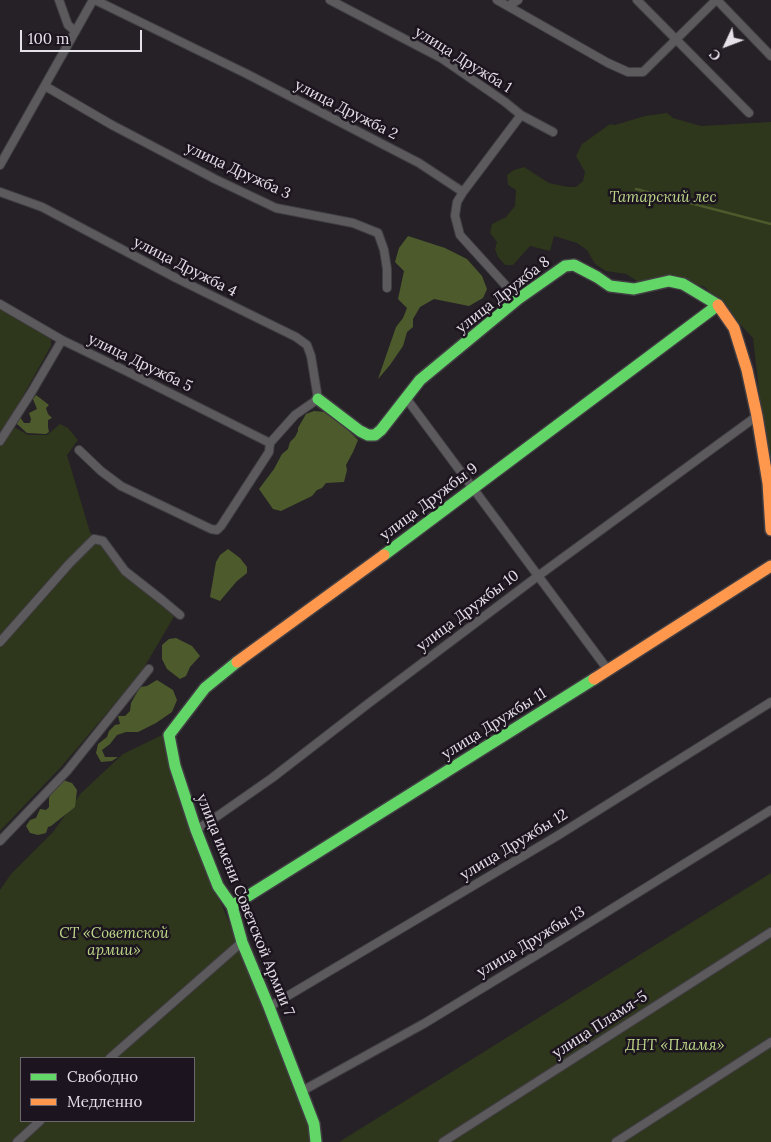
<!DOCTYPE html>
<html>
<head>
<meta charset="utf-8">
<style>
	body { margin:0 }
	#map { position:relative; width:771px; height:1142px; overflow:hidden; background:#252126; font-family:Lora,serif }
	canvas { display:block }
	.legend { position:absolute; left:20px; top:1057px; width:175px; height:65px; box-sizing:border-box; background:#1c151f; border:1px solid #6d6770; margin:0; padding:6px 9px; list-style:none; font-size:15px; color:#e6e1e9 }
	.legend li { display:flex; align-items:center; gap:10px; height:25px }
	.legend b { width:25px; border:1px solid #6d6770 }
	.north { position:absolute; left:701px; top:20px; width:50px; height:50px; -webkit-text-stroke:4px #1c151f; paint-order:stroke; rotate:227deg; font-size:14px; font-weight:700; line-height:20px; text-align:center; color:#e6e1e9 }
	.north::after { content:''; display:block; margin:auto; width:18px; height:22px; background:#e6e1e9; clip-path:polygon(50% 0,100% 100%,50% 72%,0 100%) }
	.scale { position:absolute; left:20px; top:30px; width:122px; height:22px; box-sizing:border-box; border:2px solid #e6e1e9; border-top:0; padding-left:6px; font-size:15px; line-height:18px; white-space:nowrap; color:#e6e1e9; -webkit-text-stroke:4px #1c151f; paint-order:stroke }
</style>
</head>
<body>
<div id="map">
<canvas width="771" height="1142"></canvas>
<ul class="legend">
<li><b style="height:6px;background:#63d668"></b>Свободно</li>
<li><b style="height:6px;background:#ff974d"></b>Медленно</li>
</ul>
<div class="north">С</div>
<div class="scale">100 m</div>
</div>
<script>
const g = document.querySelector('canvas').getContext('2d');
g.lineJoin = 'round';
function paint(path, color) {
  g.fillStyle = color;
  g.fill(path, 'evenodd');
}
function toPath(rows) {
  const path = new Path2D();
  for (const r of rows) {
    path.moveTo(r[0], r[1]);
    for (let i = 2; i < r.length; i += 2) path.lineTo(r[i], r[i + 1]);
  }
  return path;
}
function trace(path, color, width, dash) {
  g.strokeStyle = color;
  g.lineWidth = width;
  g.lineCap = dash ? 'butt' : 'round';
  g.setLineDash(dash || []);
  g.stroke(path);
}
function write(font, color, halo, rows, align = 'center') {
  g.font = font + ' Lora,serif';
  g.lineWidth = 5;
  g.setLineDash([]);
  g.textBaseline = 'middle';
  g.strokeStyle = halo;
  g.fillStyle = color;
  for (const [text, x, y, turn = 0] of rows) {
    g.save();
    g.translate(x, y);
    g.rotate((+turn || 0) * Math.PI / 180);
    g.textAlign = isNaN(turn) ? turn : align;
    if (halo) g.strokeText(text, 0, 0);
    g.fillText(text, 0, 0);
    g.restore();
  }
}
const green = toPath([
	[667,113,673,118,701,126,771,122,771,498,753,338,705,287,669,278,640,283,626,274,606,271,595,264,587,250,577,243,554,236,550,251,530,246,513,265,505,265,498,257,495,249,497,242,490,233,492,224,506,217,515,206,516,190,508,185,507,175,514,170,524,167,549,183,568,187,576,187,583,181,585,172,576,156,582,144,610,124,615,125,645,116],
	[0,308,51,339,51,346,9,421,14,427,28,435,47,435,60,424,68,428,78,440,67,455,90,532,121,572,132,578,175,615,142,671,128,688,62,766,0,831],
	[162,735,194,840,237,941,308,1125,312,1140,311,1142,0,1142,0,890,11,874,53,832,81,793,123,754],
	[21,1058,194,1058,194,1121,21,1121],
	[771,873,771,1142,339,1142]
]);
const water = toPath([
	[408,236,445,248,467,259,482,276,487,289,483,298,469,306,434,299,420,307,413,319,413,327,407,332,403,346,390,365,378,379,396,327,403,318,407,308,398,299,404,271,395,262,399,248],
	[36,395,49,405,46,408,48,414,52,418,48,420,48,427,49,432,46,434,27,433,17,424,17,420,20,417,24,423,30,423,31,419,29,413,37,409,33,399],
	[314,411,325,412,337,419,358,440,353,452,346,465,347,470,344,482,326,483,322,488,317,490,312,496,281,511,273,509,259,489,274,469,282,454,288,449,290,442,295,437,298,431,298,428,306,414],
	[228,549,240,558,247,567,247,573,237,581,220,601,210,597,216,562,220,555],
	[176,638,192,646,200,656,190,667,186,676,180,679,167,669,162,659,162,645,169,639],
	[157,680,173,690,177,700,172,712,156,723,138,732,126,732,117,735,110,744,102,750,105,757,118,757,112,761,101,762,96,753,98,744,107,737,109,731,115,725,120,724,118,716,125,716,130,711,131,703,140,687,147,686],
	[63,780,72,783,77,790,75,807,51,826,48,827,46,833,38,835,30,833,26,826,30,820,36,818,40,809,46,810,49,807,49,798,52,792]
]);
const stream = toPath([
	[636,189,771,224]
]);
const street = toPath([
	[59,0,68,25,75,31],
	[95,0,247,74,419,163,463,192,457,202,455,216,460,235,518,299],
	[330,0,441,58,505,102,521,115,553,132],
	[497,0,608,63,628,72,643,72,716,0],
	[637,0,749,113],
	[717,0,771,56],
	[508,6,518,0],
	[45,86,112,125,215,179,276,208,353,223,378,233,384,250,387,269,387,288],
	[0,165,93,0],
	[0,192,42,207,176,278,296,337,307,345,311,356,318,399,295,415,270,443],
	[463,192,521,115],
	[0,304,62,340,126,371,270,443],
	[406,398,608,670],
	[0,441,31,393,62,340],
	[79,450,101,471,121,486,211,529,217,530,221,526,269,452,270,443],
	[0,642,69,564,94,539,103,541,125,571,162,600,180,615],
	[196,830,219,815,272,778,369,703,538,576,757,416],
	[0,841,67,771,149,669],
	[269,1007,557,836,771,702],
	[110,1058,242,942],
	[302,1091,425,1023,563,939,771,810],
	[17,1142,40,1121],
	[443,1142,771,932],
	[616,1142,771,1042]
]);
const fast = toPath([
	[318,399,360,431,368,435,375,435,381,430,420,380,518,299,565,266,574,265,597,277,610,286,634,289,669,281,683,284,718,305],
	[384,555,718,305],
	[237,662,205,688,169,735,175,766,196,830,218,886,232,906,242,942,269,1007,314,1124,316,1142],
	[232,906,594,679]
]);
const slow = toPath([
	[718,305,734,328,747,370,757,416,768,483,771,530],
	[237,662,384,555],
	[594,679,771,566]
]);
const streetNames = [
	["улица Дружба 1",463,60,32],
	["улица Дружба 2",346,110,27],
	["улица Дружба 3",238,171,25],
	["улица Дружба 4",185,267,27],
	["улица Дружба 8",503,295,-38],
	["улица Дружба 5",140,363,26],
	["улица Дружбы 9",429,502,-37],
	["улица Дружбы 10",468,611,-37],
	["улица Дружбы 11",494,724,-32],
	["улица Дружбы 12",514,845,-31],
	["улица имени Советской Армии 7",245,905,68],
	["улица Дружбы 13",531,942,-31],
	["улица Пламя-5",600,1025,-33]
];
const parkNames = [
	["Татарский лес",663,198],
	["СТ «Советской",114,934],
	["армии»",114,951],
	["ДНТ «Пламя»",675,1046]
];
paint(green, '#2e361c');
paint(water, '#4d5b2c');
trace(stream, '#4d5b2c', 2.5);
trace(street, '#413e43', 10);
trace(fast, '#413e43', 14);
trace(slow, '#413e43', 14);
trace(street, '#5d5a5e', 8);
trace(fast, '#63d668', 11);
trace(slow, '#ff974d', 11);
write('15px', '#e6e1e9', '#1c151f', streetNames);
write('italic 15px', '#bdd788', '#1c151f', parkNames);
</script>
</body>
</html>
